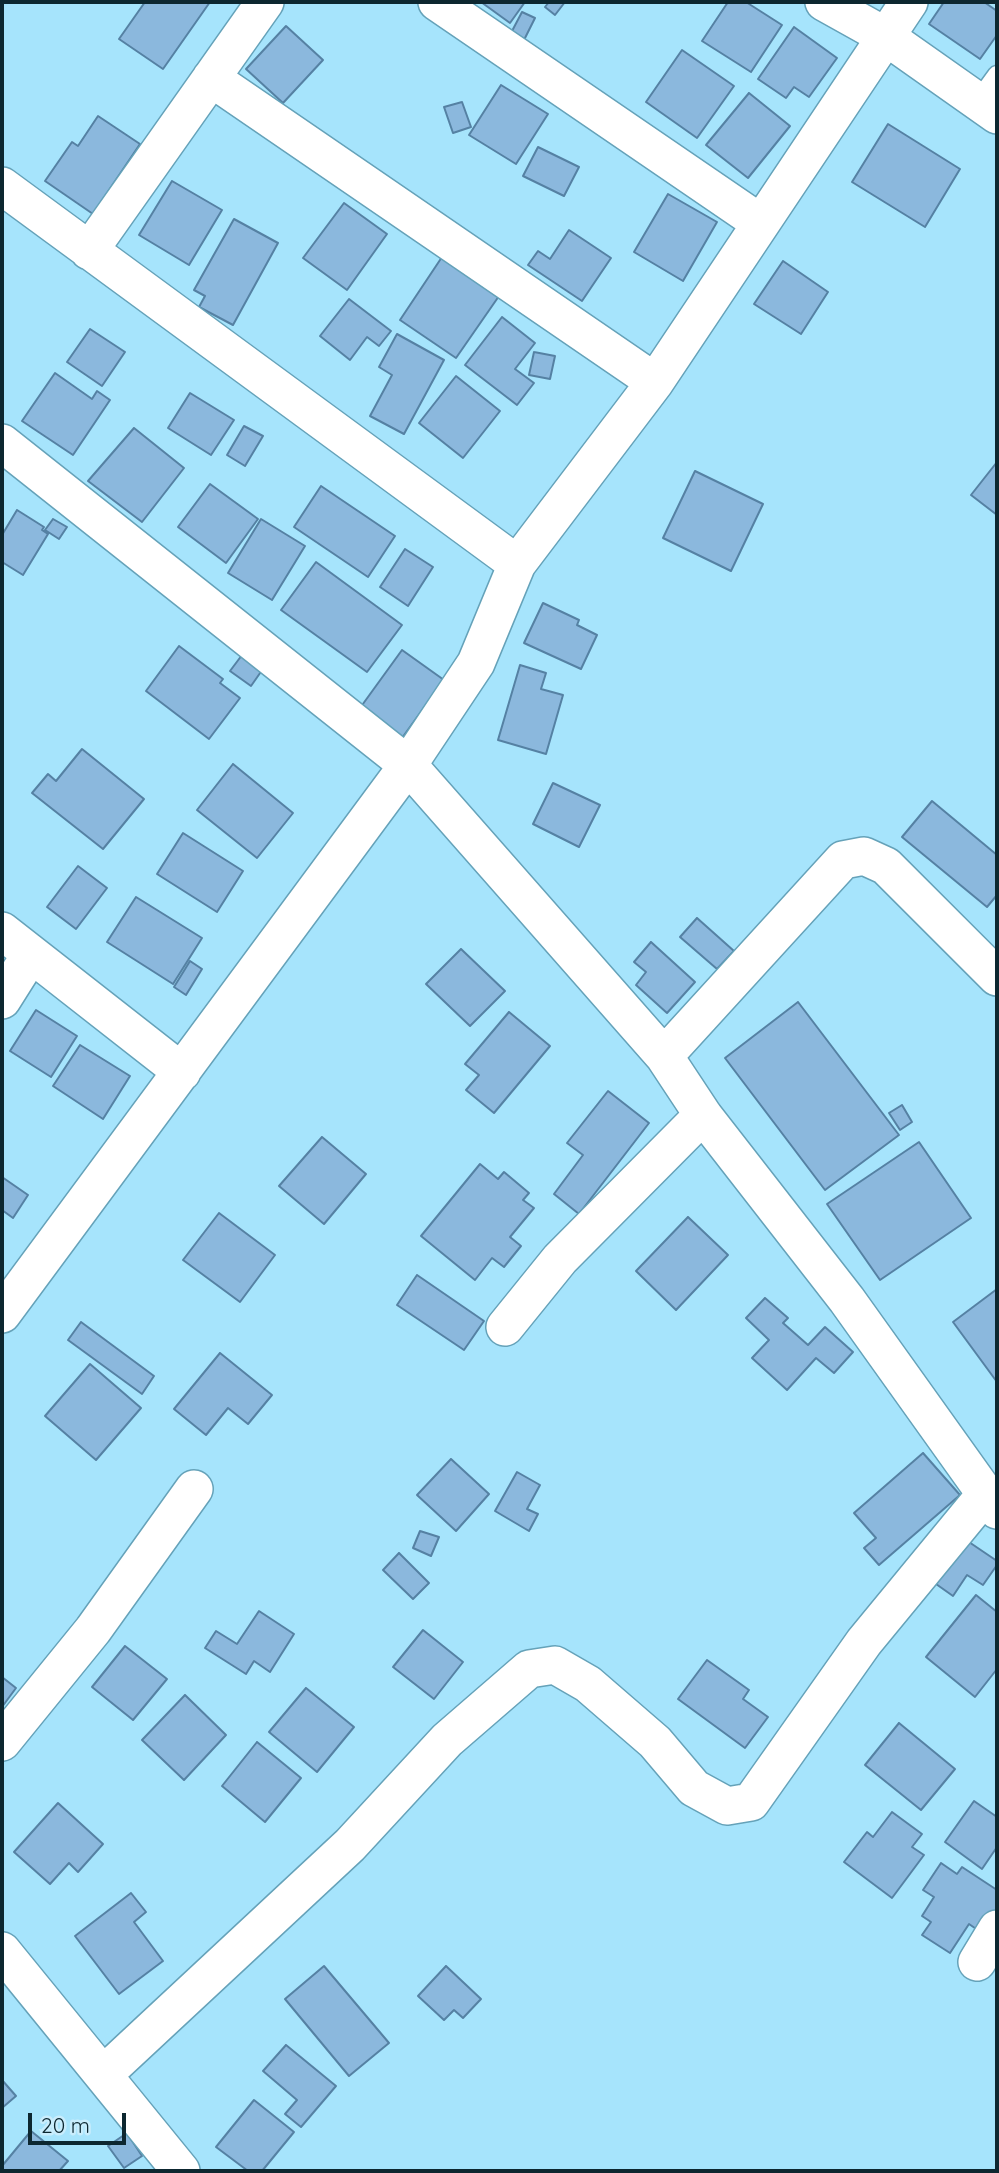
<!DOCTYPE html>
<html>
<head>
<meta charset="utf-8">
<style>
	body { margin:0 }
	#map { position:relative; width:999px; height:2173px; overflow:hidden; background:#a6e4fc; font-family:Quicksand,sans-serif }
	canvas { display:block }
	.frame { position:absolute; inset:0; border:4px solid #0d2730; pointer-events:none }
	.scale { position:absolute; left:28px; top:2113px; width:98px; height:32px; box-sizing:border-box; border:4px solid #0d2730; border-top:0; padding-left:9px; font-size:21px; line-height:24px; white-space:nowrap; color:#0d2730; -webkit-text-stroke:5px #c9edfc; paint-order:stroke }
</style>
</head>
<body>
<div id="map">
<canvas width="999" height="2173"></canvas>
<div class="frame"></div>
<div class="scale">20 m</div>
</div>
<script>
const g = document.querySelector('canvas').getContext('2d');
g.lineJoin = 'round';
function paint(path, color) {
  g.fillStyle = color;
  g.fill(path, 'evenodd');
}
function toPath(rows) {
  const path = new Path2D();
  for (const r of rows) {
    path.moveTo(r[0], r[1]);
    for (let i = 2; i < r.length; i += 2) path.lineTo(r[i], r[i + 1]);
  }
  return path;
}
function trace(path, color, width, dash) {
  g.strokeStyle = color;
  g.lineWidth = width;
  g.lineCap = dash ? 'butt' : 'round';
  g.setLineDash(dash || []);
  g.stroke(path);
}
const building = toPath([
	[145,2,210,2,163,69,119,39,145,2],
	[481,2,525,2,510,23,481,2],
	[549,2,565,2,555,15,545,7,549,2],
	[728,2,746,2,782,25,751,72,702,41,728,2],
	[944,2,984,2,997,11,997,35,980,59,929,24,944,2],
	[522,12,535,18,524,40,511,33,522,12],
	[286,26,323,60,283,103,246,69,286,26],
	[794,27,837,58,809,97,794,87,786,98,758,79,794,27],
	[682,50,734,86,697,138,646,102,682,50],
	[501,85,548,114,516,164,469,135,501,85],
	[749,93,790,126,748,178,706,145,749,93],
	[462,102,471,127,453,133,444,107,462,102],
	[98,116,140,144,93,214,45,181,72,142,78,146,98,116],
	[888,124,960,169,925,227,852,182,888,124],
	[538,147,579,167,564,196,523,176,538,147],
	[172,181,222,210,189,265,139,235,172,181],
	[668,194,717,222,683,281,634,252,668,194],
	[344,203,387,234,347,290,303,258,344,203],
	[234,219,278,243,233,325,199,307,205,296,194,290,234,219],
	[569,230,611,258,582,301,528,265,538,251,550,259,569,230],
	[442,257,499,296,456,358,400,320,442,257],
	[783,261,828,292,801,334,754,304,783,261],
	[349,299,391,331,379,346,367,337,350,360,320,336,349,299],
	[502,317,535,343,515,369,534,383,517,405,465,365,502,317],
	[90,329,125,352,102,386,67,362,90,329],
	[397,334,444,360,404,434,370,416,392,375,379,367,397,334],
	[534,352,555,356,550,379,529,375,534,352],
	[55,373,92,399,97,391,110,400,73,455,22,421,55,373],
	[456,376,500,411,463,458,419,423,456,376],
	[190,393,234,420,211,455,168,428,190,393],
	[244,426,263,436,245,466,227,455,244,426],
	[134,428,184,468,142,522,88,481,134,428],
	[997,462,997,515,971,495,997,462],
	[695,471,763,504,731,571,663,538,695,471],
	[210,484,258,519,226,563,178,527,210,484],
	[321,486,395,536,368,577,294,527,321,486],
	[17,510,44,527,42,530,48,534,23,575,2,562,2,535,17,510],
	[53,519,67,527,59,539,45,530,53,519],
	[261,519,305,546,272,600,228,573,261,519],
	[405,549,433,567,408,606,380,587,405,549],
	[316,562,402,625,367,672,281,610,316,562],
	[543,603,579,620,577,625,597,635,581,669,524,643,543,603],
	[179,646,223,679,220,683,240,698,209,739,146,691,179,646],
	[402,650,444,680,402,738,360,708,402,650],
	[245,651,265,666,251,686,230,671,245,651],
	[520,665,546,673,541,689,563,695,546,754,498,740,520,665],
	[82,749,144,799,103,849,32,793,48,774,56,781,82,749],
	[233,764,293,813,257,858,197,810,233,764],
	[553,783,600,805,579,847,533,824,553,783],
	[932,801,997,855,997,895,987,907,902,837,932,801],
	[183,833,243,871,217,912,157,874,183,833],
	[78,866,107,888,76,929,47,907,78,866],
	[136,897,202,938,173,984,107,942,136,897],
	[697,918,734,951,717,969,680,937,697,918],
	[651,942,695,982,667,1013,636,985,646,972,634,962,651,942],
	[461,949,505,991,470,1026,426,984,461,949],
	[190,961,202,969,186,995,174,987,190,961],
	[798,1002,899,1135,825,1190,725,1058,798,1002],
	[36,1010,77,1036,51,1077,10,1051,36,1010],
	[509,1012,550,1046,494,1113,466,1090,479,1075,465,1064,509,1012],
	[80,1045,130,1076,103,1119,53,1086,80,1045],
	[608,1091,649,1123,579,1214,554,1194,583,1155,567,1143,608,1091],
	[902,1105,912,1122,900,1130,889,1113,902,1105],
	[322,1137,366,1174,324,1224,279,1186,322,1137],
	[919,1142,971,1218,880,1280,827,1204,919,1142],
	[480,1164,498,1179,504,1172,529,1193,523,1200,534,1208,510,1237,521,1246,504,1267,492,1258,475,1280,421,1236,480,1164],
	[2,1177,28,1195,13,1218,2,1210,2,1177],
	[219,1213,275,1255,240,1302,183,1260,219,1213],
	[688,1217,728,1255,676,1310,636,1271,688,1217],
	[417,1275,484,1321,464,1350,397,1305,417,1275],
	[997,1289,997,1382,953,1322,997,1289],
	[765,1298,788,1318,783,1323,808,1345,825,1327,853,1352,834,1373,816,1358,787,1390,752,1358,769,1340,746,1318,765,1298],
	[81,1322,154,1376,142,1394,68,1340,81,1322],
	[220,1353,272,1395,248,1424,228,1408,206,1435,174,1409,220,1353],
	[90,1364,141,1408,96,1460,45,1416,90,1364],
	[923,1453,960,1495,879,1565,864,1548,876,1538,854,1513,923,1453],
	[451,1459,489,1494,456,1531,417,1495,451,1459],
	[517,1472,540,1485,527,1509,538,1514,529,1531,495,1511,517,1472],
	[420,1531,439,1537,431,1556,413,1548,420,1531],
	[966,1540,997,1561,997,1565,983,1585,967,1575,953,1596,936,1584,966,1540],
	[399,1553,429,1583,413,1599,383,1570,399,1553],
	[976,1595,997,1612,997,1669,975,1697,926,1657,976,1595],
	[259,1611,294,1634,270,1672,254,1661,246,1674,205,1648,216,1631,237,1644,259,1611],
	[423,1630,463,1662,434,1699,393,1667,423,1630],
	[125,1646,167,1679,133,1720,92,1687,125,1646],
	[707,1660,749,1690,743,1699,768,1717,745,1748,678,1699,707,1660],
	[2,1677,16,1688,2,1707,2,1677],
	[306,1688,354,1727,317,1772,269,1732,306,1688],
	[185,1695,226,1735,184,1780,142,1740,185,1695],
	[899,1723,955,1769,921,1810,865,1765,899,1723],
	[257,1742,301,1778,265,1822,222,1786,257,1742],
	[974,1801,997,1817,997,1847,982,1869,945,1842,974,1801],
	[58,1803,103,1844,78,1872,69,1863,50,1884,14,1852,58,1803],
	[892,1812,922,1834,912,1847,924,1855,892,1898,844,1862,867,1832,873,1837,892,1812],
	[941,1863,957,1874,962,1867,997,1890,997,1909,982,1933,969,1924,950,1953,922,1935,931,1922,922,1916,934,1897,923,1890,941,1863],
	[131,1893,146,1912,134,1922,163,1961,119,1994,75,1936,131,1893],
	[324,1966,389,2043,349,2076,285,1999,324,1966],
	[446,1966,481,1999,463,2018,454,2010,444,2020,418,1996,446,1966],
	[286,2045,336,2086,301,2127,285,2114,297,2100,263,2071,286,2045],
	[2,2080,16,2096,2,2108,2,2080],
	[254,2100,294,2132,262,2171,248,2171,216,2147,254,2100],
	[31,2131,68,2161,59,2171,2,2171,2,2166,31,2131],
	[127,2133,142,2156,124,2168,108,2146,127,2133]
]);
const service = toPath([
	[978,101,997,75]
]);
const minor = toPath([
	[437,2,759,222],
	[824,2,885,36,997,115],
	[211,78,655,382],
	[2,186,517,564,476,663,408,765,2,1314],
	[89,251,265,2],
	[2,443,408,765,664,1056,703,1115,847,1300,997,1510],
	[517,564,655,382,909,2],
	[2,931,182,1072],
	[2,1000,31,954],
	[664,1056,843,860,864,856,886,866,997,977],
	[505,1327,560,1259,703,1115],
	[2,1742,93,1630,194,1489],
	[2,1951,181,2171],
	[977,1962,997,1929],
	[103,2075,350,1845,447,1740,529,1669,555,1665,588,1684,655,1742,694,1788,727,1806,751,1802,864,1642,985,1495]
]);
paint(building, '#8bb8dd');
trace(building, '#5581a3', 2);
trace(service, '#65a2b9', 21);
trace(minor, '#65a2b9', 40);
trace(service, '#fff', 18);
trace(minor, '#fff', 37);
</script>
</body>
</html>
